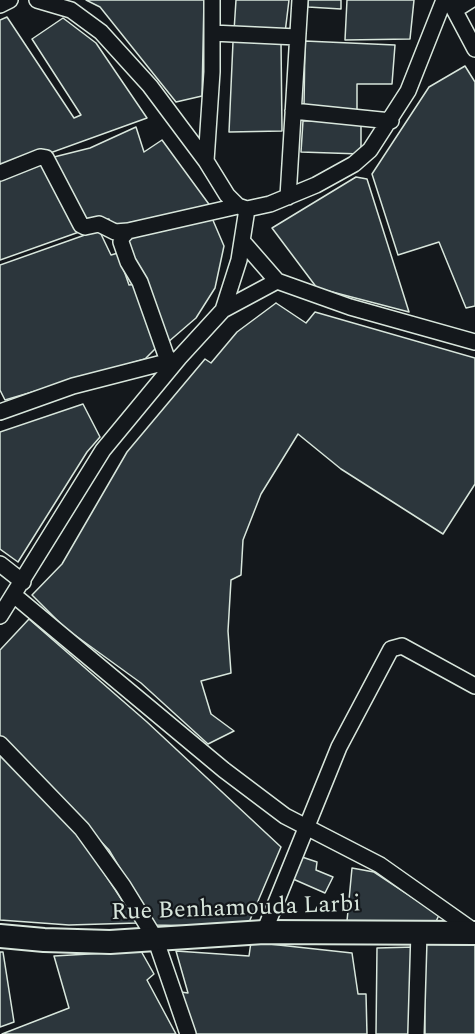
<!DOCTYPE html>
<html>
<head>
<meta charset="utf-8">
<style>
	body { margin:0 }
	canvas { display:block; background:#14181c }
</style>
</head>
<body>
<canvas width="475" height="1034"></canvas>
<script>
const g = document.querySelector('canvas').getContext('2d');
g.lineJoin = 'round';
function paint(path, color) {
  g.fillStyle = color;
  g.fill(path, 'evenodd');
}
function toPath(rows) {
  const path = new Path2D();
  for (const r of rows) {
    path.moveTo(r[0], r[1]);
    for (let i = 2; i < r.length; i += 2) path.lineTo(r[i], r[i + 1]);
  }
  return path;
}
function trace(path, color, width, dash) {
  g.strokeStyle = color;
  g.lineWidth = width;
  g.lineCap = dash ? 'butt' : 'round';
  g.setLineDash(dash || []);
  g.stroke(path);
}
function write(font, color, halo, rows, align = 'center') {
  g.font = font + ' Spectral,serif';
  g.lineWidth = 4.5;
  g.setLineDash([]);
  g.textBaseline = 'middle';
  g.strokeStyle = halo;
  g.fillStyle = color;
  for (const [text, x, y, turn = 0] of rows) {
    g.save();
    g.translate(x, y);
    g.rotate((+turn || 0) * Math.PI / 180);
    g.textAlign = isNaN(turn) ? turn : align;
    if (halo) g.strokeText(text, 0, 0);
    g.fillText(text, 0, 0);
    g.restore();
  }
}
const building = toPath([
	[86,0,204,0,202,96,176,102,100,7,86,0],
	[236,0,289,0,285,33,234,31,236,0],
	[308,0,341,0,341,9,308,7,308,0],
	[347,0,414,0,410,39,345,40,347,0],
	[7,17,74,118,81,115,32,39,63,18,96,43,147,118,0,171,0,20,7,17],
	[281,41,282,131,229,132,233,42,281,41],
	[305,41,395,45,392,84,357,84,357,111,304,107,305,41],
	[465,66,475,82,475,306,466,308,439,242,398,255,372,174,429,87,465,66],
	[303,121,361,121,361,154,301,152,303,121],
	[136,127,144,152,162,140,211,207,112,226,109,219,83,222,50,158,90,148,136,127],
	[44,161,79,232,0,260,0,179,44,161],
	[356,177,367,179,409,312,317,288,272,228,356,177],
	[212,218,224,246,215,288,196,318,167,343,128,244,128,237,212,218],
	[99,230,111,255,118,253,129,285,138,284,158,346,145,359,5,400,0,390,0,265,99,230],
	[276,303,306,323,315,312,475,358,475,484,443,534,341,469,298,434,261,494,243,540,241,575,231,580,228,631,231,673,201,681,211,714,234,731,208,744,141,683,65,628,32,595,62,564,127,452,205,359,211,363,237,332,276,303],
	[83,404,100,437,87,452,18,562,0,549,0,432,83,404],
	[29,619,147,722,281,847,247,927,154,925,109,850,0,736,0,650,29,619],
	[0,751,72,824,137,923,69,925,0,920,0,751],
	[302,857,317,862,316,870,333,877,325,893,293,879,302,857],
	[352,868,374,872,439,915,434,926,347,921,352,868],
	[251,942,352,953,358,994,366,994,367,1034,194,1034,181,992,188,993,176,951,249,956,251,942],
	[424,944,475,945,475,1034,425,1034,424,944],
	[415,947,413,1034,376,1034,377,948,415,947],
	[141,951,154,974,147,980,176,1034,2,1034,69,1008,54,956,141,951],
	[0,952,3,952,14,1022,0,1027,0,952]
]);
const street = toPath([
	[37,0,71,10,101,32,150,86,206,161,227,195,238,206,247,209,270,204,316,185,354,164,370,150,408,91,444,0],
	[449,0,475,49],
	[0,5,10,0],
	[455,10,471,0],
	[212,33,297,37],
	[293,111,391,121],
	[206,161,212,72,212,0],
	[0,173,40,157,46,158,81,225,85,227,99,224,115,232,128,231],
	[288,197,300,0],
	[243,242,277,281,350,307,475,342],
	[223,310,239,260,247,209],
	[168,361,140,282,128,262,121,242,122,237,128,231,238,206],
	[0,412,73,386,178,359],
	[0,564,23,582],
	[15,596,224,770,285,816,380,865,475,932],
	[0,616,103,450,179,358,223,310,277,281],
	[0,744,82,829,123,886,155,938,188,1034],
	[264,932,339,747,391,649,402,646,475,686],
	[416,1034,419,932]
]);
const secondary = toPath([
	[0,936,44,940,110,942,264,932,475,933]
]);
const streetNames = [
	["Rue Benhamouda Larbi",236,910,-2]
];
paint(building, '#2c363c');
trace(building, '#d8e6dc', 1.5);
trace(street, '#d8e6dc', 18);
trace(secondary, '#d8e6dc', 26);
trace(street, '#14181c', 15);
trace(secondary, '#14181c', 22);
write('24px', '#d8e6dc', '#14181c', streetNames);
</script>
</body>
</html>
